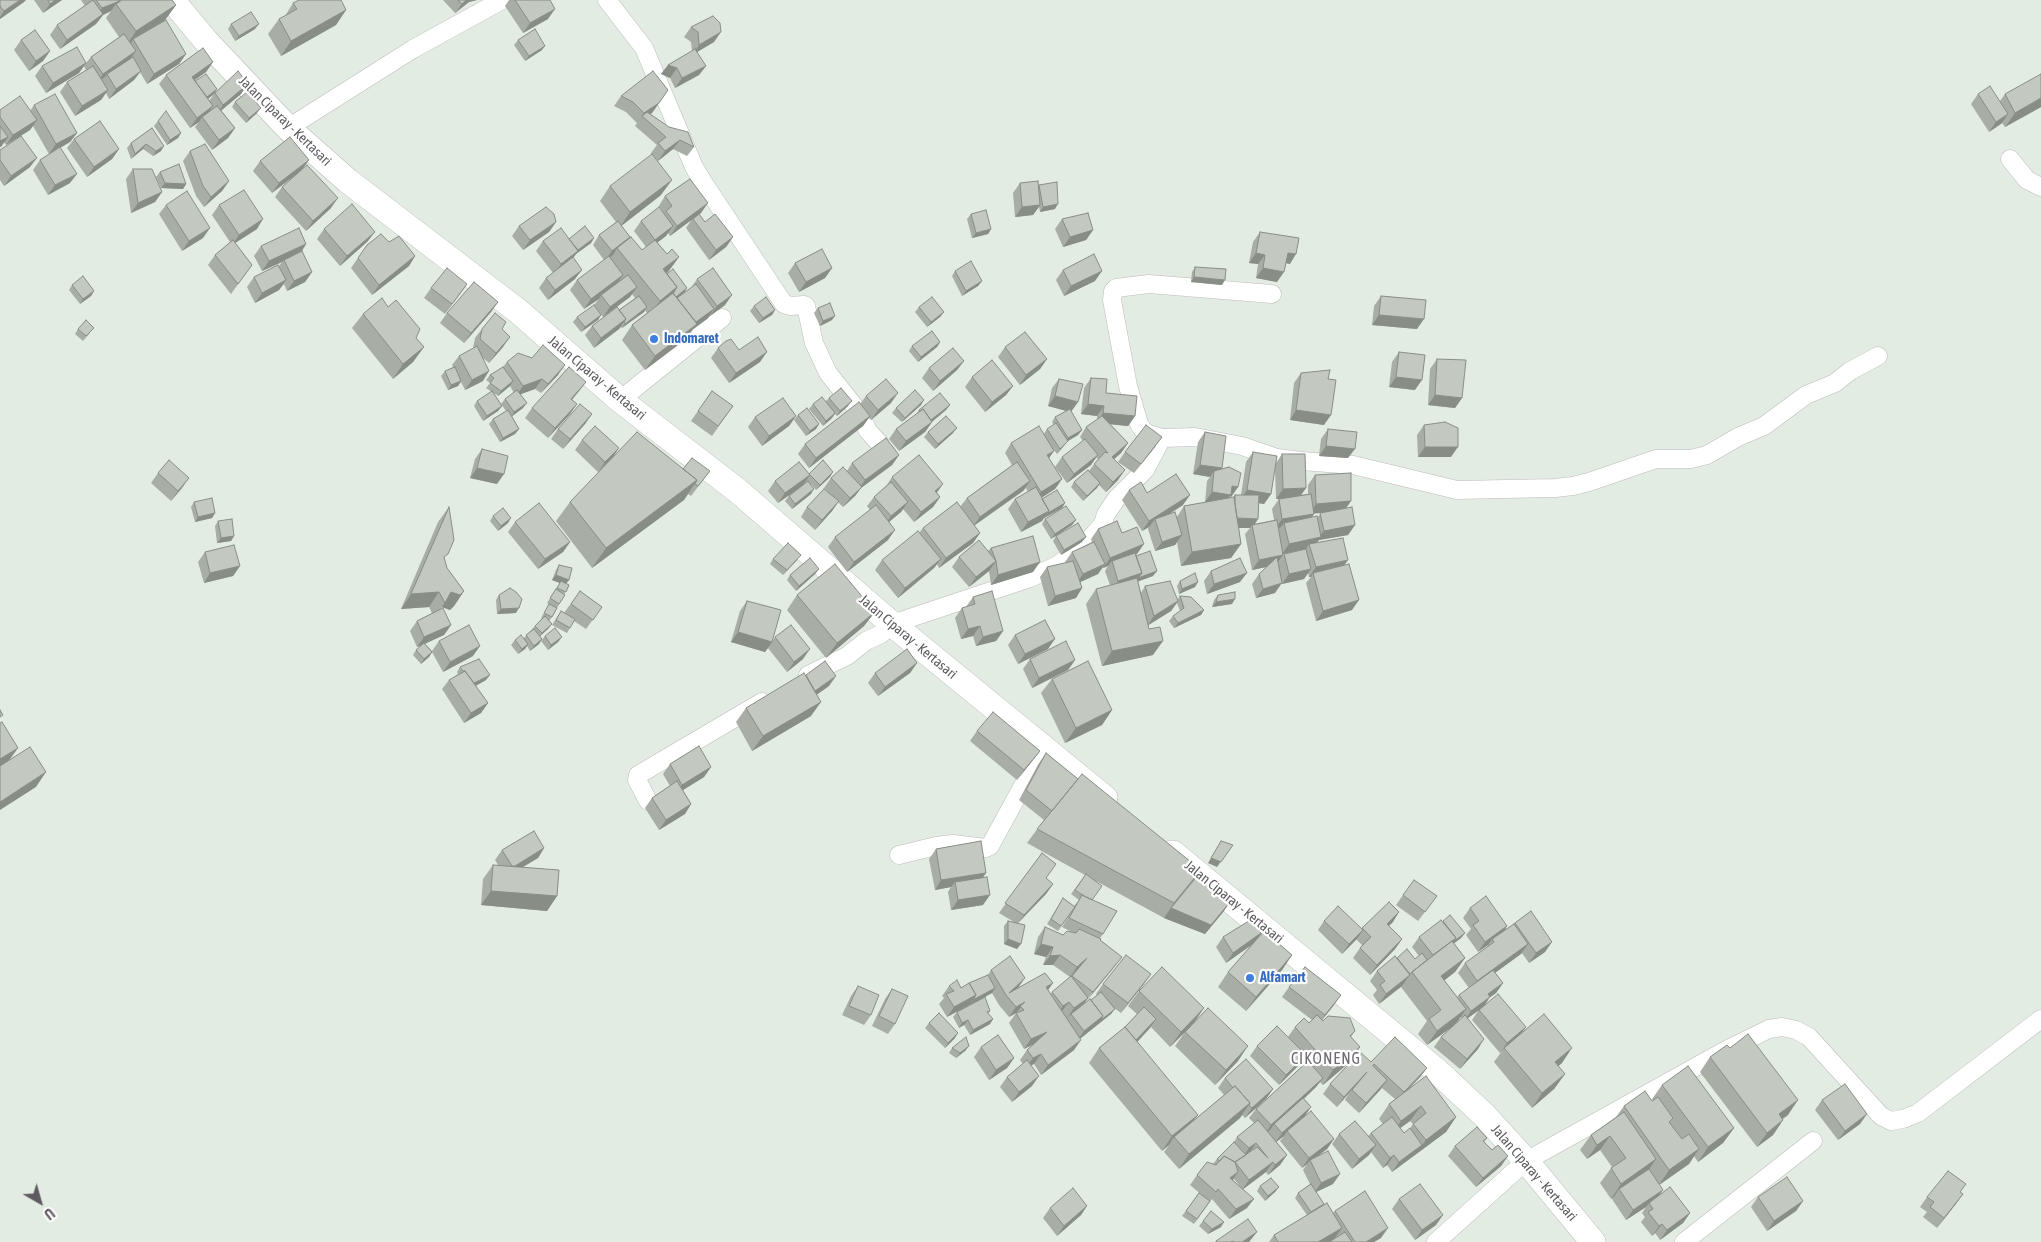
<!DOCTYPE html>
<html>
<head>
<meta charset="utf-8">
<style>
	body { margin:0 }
	#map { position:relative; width:2041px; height:1242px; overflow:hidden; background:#e3ece2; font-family:"Asap Condensed",sans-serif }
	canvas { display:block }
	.north { position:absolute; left:15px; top:1177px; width:50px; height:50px; -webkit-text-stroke:4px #fff; paint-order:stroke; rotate:142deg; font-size:14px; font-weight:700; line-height:20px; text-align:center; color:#5f5a61 }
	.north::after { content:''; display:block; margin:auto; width:18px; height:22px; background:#5f5a61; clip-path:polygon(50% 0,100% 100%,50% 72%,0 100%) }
</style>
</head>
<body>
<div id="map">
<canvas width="2041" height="1242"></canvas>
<div class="north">U</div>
</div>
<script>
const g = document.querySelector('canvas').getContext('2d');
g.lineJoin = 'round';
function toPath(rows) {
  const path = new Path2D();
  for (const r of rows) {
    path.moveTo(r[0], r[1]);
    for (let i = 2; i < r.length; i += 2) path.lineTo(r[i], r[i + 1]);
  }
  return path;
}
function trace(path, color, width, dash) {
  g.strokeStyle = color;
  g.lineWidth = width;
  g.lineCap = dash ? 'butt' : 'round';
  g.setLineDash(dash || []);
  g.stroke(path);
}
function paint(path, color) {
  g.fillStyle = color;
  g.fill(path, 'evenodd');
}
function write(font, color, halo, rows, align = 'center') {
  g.font = font + ' "Asap Condensed",sans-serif';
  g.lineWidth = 4.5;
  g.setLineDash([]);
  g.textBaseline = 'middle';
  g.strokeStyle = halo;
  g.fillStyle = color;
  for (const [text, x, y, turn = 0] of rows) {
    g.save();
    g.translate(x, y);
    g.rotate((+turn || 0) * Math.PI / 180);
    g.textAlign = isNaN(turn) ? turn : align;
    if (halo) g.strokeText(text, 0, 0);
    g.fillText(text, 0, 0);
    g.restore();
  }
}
const street = toPath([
	[607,0,644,48,694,167,703,182,784,304,791,306,804,305,806,306,814,343,828,373,858,411,868,431,880,444],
	[288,128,413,49,502,0],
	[2010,159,2027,180,2041,187],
	[1272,294,1149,284,1116,288,1113,291,1112,300,1116,322,1128,386,1139,424,1143,430,1148,434,1162,438,1195,437,1242,446,1277,458,1302,461,1353,465,1457,490,1555,488,1573,486,1589,482,1656,459,1691,459,1707,455,1738,437,1764,426,1806,395,1835,383,1850,371,1878,356],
	[620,400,722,318],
	[808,675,847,656,866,641,881,634,892,624,1030,578,1058,565,1090,539,1103,524,1106,514,1117,498,1145,470,1162,438],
	[648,801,637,780,638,775,762,702],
	[899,855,936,846,953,844,986,848,990,846,1043,749],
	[1436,1242,1526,1161,1726,1050,1769,1029,1782,1027,1796,1030,1809,1037,1881,1116,1891,1121,1903,1119,1918,1113,2041,1019],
	[1684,1242,1813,1141]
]);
const secondary = toPath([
	[172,0,206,41,288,128,348,181,518,311,620,400,738,491,892,624,1105,798],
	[1173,853,1437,1071,1484,1115,1526,1161,1593,1242]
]);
const wall = toPath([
	[0,0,24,2,0,19],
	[34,0,62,0,43,13],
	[81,0,119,0,176,5,165,20,186,54,179,64,147,84,140,72,134,80,109,99,106,93,101,100,75,116,60,92,67,82,86,70,84,66,79,73,46,93,35,76,42,66,86,63,91,57,119,37,106,18,111,11,103,15,96,24,60,49,50,35,57,25,85,6],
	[443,0,477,0,469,2,455,13],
	[509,0,550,0,548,19,523,33,505,6],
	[293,3,346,10,336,25,281,56,268,34,279,19,285,16],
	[231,24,255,29,235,41,228,29],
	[691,27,714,42,697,52,706,66,699,75,675,88,670,78,661,74,668,65,692,51,691,42,684,37],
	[21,40,50,51,43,61,29,71,14,50],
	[518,40,542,50,525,61,514,45],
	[213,62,206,72,194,80,195,81,217,89,214,94,208,99,209,101,215,93,248,84,241,94,221,110,235,128,228,138,212,150,195,127,199,122,190,128,159,84,166,75],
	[668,90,652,113,650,114,694,147,687,156,673,149,658,161,651,153,657,145,635,126,637,123,626,112,614,106,621,96],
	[1978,94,2000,101,2005,94,2041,107,2005,127,2002,123,1989,132,1971,104],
	[235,102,257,113,246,123,232,107],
	[34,105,77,133,70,142,60,148,70,183,48,195,33,170,40,160,49,154,33,126,30,130,6,145,4,142,0,147,0,110,30,111],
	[158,121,181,133,178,138,167,145,154,126],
	[152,128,161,151,153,156,143,149,131,159,127,148,131,143],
	[74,139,119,149,112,159,87,177,67,148],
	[0,150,30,167,4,186,0,180],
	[190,151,229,181,222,191,204,207,196,196,183,161],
	[260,161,302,169,331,208,306,231,275,197,282,187,301,170,272,193,253,171],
	[133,169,162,192,155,202,131,213,126,179],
	[160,172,186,184,183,189,161,188,156,177],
	[1020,183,1038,185,1055,209,1040,212,1039,207,1033,215,1015,217,1013,193],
	[610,186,661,195,621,226,630,237,642,250,646,247,634,231,641,221,664,214,659,206,665,196,701,213,699,214,705,222,733,237,726,247,709,260,686,228,692,219,670,236,668,233,666,236,657,242,667,254,679,257,668,272,666,273,687,288,684,293,677,298,691,288,697,279,725,305,710,316,707,319,693,329,686,339,645,370,622,340,632,325,647,313,645,310,644,312,622,328,621,327,619,329,594,348,585,335,592,326,619,310,635,298,632,294,630,297,603,317,594,305,599,299,584,309,570,290,577,280,604,260,593,245,599,235,616,222,600,201],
	[166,205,203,238,182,251,159,214],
	[219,205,257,229,235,243,252,265,231,294,208,265,215,255,230,242,212,215],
	[971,214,991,229,988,234,972,238,967,219],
	[1062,219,1093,230,1086,240,1063,247,1055,229],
	[556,222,549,232,523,250,512,236,519,226],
	[324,229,368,241,340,266,317,239],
	[1260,232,1290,264,1286,263,1277,282,1256,278,1258,264,1249,263,1253,242],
	[594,238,591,243,576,254,573,258,575,279,548,300,539,288,546,278,553,273,536,251,543,241,569,239],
	[389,242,415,256,409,266,372,295,351,268,367,245],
	[306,244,302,251,312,272,305,282,287,291,284,284,279,290,255,303,247,287,254,277,279,266,282,262,262,271,254,256,261,246],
	[795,263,832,268,825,278,799,292,788,273],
	[1195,267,1222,285,1191,282,1192,272],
	[1063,270,1095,281,1064,296,1056,280],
	[955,271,982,281,978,286,962,296,952,276],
	[467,284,445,314,424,298,431,288],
	[72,285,94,291,91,296,80,304,69,290],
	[1381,296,1417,329,1372,325,1374,306],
	[498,302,491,312,464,343,440,323,447,313],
	[754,306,775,310,772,315,759,323,750,311],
	[388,307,424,347,413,362,393,379,352,328,363,314],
	[919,307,944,312,940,317,927,327,915,312],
	[818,308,832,320,820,326,814,313],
	[601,315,598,320,581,332,573,322,577,317],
	[78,329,90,333,83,341,75,334],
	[482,329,502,329,503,347,489,363,483,358,483,381,465,390,461,382,458,386,448,390,441,376,445,371,453,367,452,365,459,356,473,348,475,338],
	[940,342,937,347,918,362,909,351,912,346],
	[1005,347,1047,359,1040,369,1020,385,998,357],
	[718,348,739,350,760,362,729,383,711,358],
	[1399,352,1415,390,1389,387,1392,362],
	[1437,359,1462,398,1455,408,1428,405,1430,369],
	[964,361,957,370,933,391,922,378,929,368],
	[507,362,558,375,541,393,535,389,520,394,523,408,512,416,519,429,515,434,500,442,489,424,493,419,506,411,501,404,505,399,514,393,510,386,498,396,494,393,502,406,498,411,483,421,474,406,477,401,492,392,486,388,490,383,486,380,490,375,503,367],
	[1301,373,1328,379,1324,425,1290,420,1294,383],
	[972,377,1013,386,1006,395,985,412,965,387],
	[1091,378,1106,393,1135,416,1128,426,1110,424,1128,443,1121,453,1114,459,1118,480,1106,492,1099,485,1083,501,1071,487,1074,482,1089,471,1098,459,1096,457,1091,465,1067,483,1055,467,1062,457,1083,441,1080,437,1086,427,1097,420,1097,416,1081,414,1084,388],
	[1059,379,1071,412,1082,430,1078,435,1068,441,1057,454,1051,446,1049,459,1062,479,1055,489,1041,498,1042,499,1065,503,1062,508,1044,518,1042,521,1021,532,1008,509,1015,499,1028,492,1026,488,1023,491,974,526,980,533,973,543,939,568,937,564,934,568,898,598,875,570,882,560,919,533,923,528,960,507,967,498,1012,465,1005,453,1011,443,1044,434,1047,429,1054,425,1052,422,1055,417,1066,411,1048,406,1052,388],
	[586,382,572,400,577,404,570,414,548,438,525,418,532,408],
	[712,391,733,406,712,436,691,421],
	[866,396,891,403,871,420,869,418,863,426,809,468,798,454,805,444,860,404],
	[829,398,848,406,837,416,835,414,832,418,823,426,809,409,813,404,826,401],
	[921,405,902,422,892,413,896,408],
	[950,405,946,410,932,422,925,432,899,451,889,439,896,429,916,415,919,410],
	[592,414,585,424,563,449,551,439,558,429],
	[798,415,819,424,816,429,806,436,794,420],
	[796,416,789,426,762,446,748,427,755,417],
	[1424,425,1451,457,1418,457,1417,435],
	[1328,429,1348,458,1319,456,1321,439],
	[928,432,953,433,935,449,924,437],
	[1205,432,1221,469,1238,487,1231,497,1230,496,1228,498,1233,498,1235,495,1241,495,1246,462,1253,452,1276,463,1282,454,1306,488,1301,495,1308,494,1308,485,1315,475,1351,501,1346,508,1355,525,1348,535,1319,540,1317,542,1345,565,1352,610,1316,621,1306,583,1311,577,1309,577,1308,573,1304,579,1282,584,1281,580,1275,593,1256,598,1252,584,1259,574,1266,567,1252,570,1245,534,1250,528,1239,528,1241,544,1231,558,1181,566,1177,542,1175,545,1155,551,1148,529,1149,527,1142,531,1122,500,1129,490,1147,493,1183,505,1168,515,1177,517,1184,506,1207,502,1205,502,1207,481,1210,477,1193,474,1198,442],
	[1275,468,1276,499,1281,499,1279,499,1272,509,1274,520,1254,524,1258,519,1259,503,1264,504,1271,494],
	[1314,513,1321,513,1317,518,1312,517],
	[1306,549,1284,554,1278,563,1283,555,1283,554],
	[582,440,619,448,612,458,598,472,575,450],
	[1155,447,1134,473,1118,462,1125,452],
	[482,449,497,484,470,478,475,459],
	[899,455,892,465,861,488,855,496,843,507,838,502,832,511,815,530,801,517,807,507,831,495,824,488,831,478,847,471,852,463],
	[683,469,710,471,691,496,688,494,684,500,592,568,556,521,570,502],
	[158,473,182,488,171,501,151,483],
	[809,474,830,477,816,490,811,484,811,494,792,509,785,501,789,496,797,490,778,503,768,491,775,481],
	[892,477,937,493,940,497,933,507,914,522,903,509,901,512,889,522,888,540,847,572,828,547,835,537,870,510,867,506,874,497,887,485],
	[194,502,215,513,212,518,195,522,191,507],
	[449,507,444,559,447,568,464,591,454,606,450,610,442,607,441,609,451,625,444,635,425,644,432,651,439,641,473,656,443,672,432,652,429,657,421,664,413,655,416,650,421,646,417,647,410,631,417,621,432,613,429,607,401,609,438,522],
	[493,516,508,523,498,531,490,521],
	[1045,519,1076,520,1072,525,1051,539,1042,524],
	[218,521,234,536,231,541,217,543,215,526],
	[515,522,570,542,563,552,538,569,508,532],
	[1098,529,1122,533,1137,554,1136,555,1153,576,1138,581,1141,593,1145,586,1177,600,1180,596,1204,610,1201,615,1174,628,1169,621,1173,616,1180,611,1177,603,1171,611,1148,625,1153,655,1102,666,1086,604,1096,589,1110,585,1105,571,1108,566,1103,568,1103,567,1098,574,1080,582,1082,588,1076,598,1048,606,1040,577,1047,567,1066,563,1065,562,1072,552,1092,542,1091,539],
	[1056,536,1082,542,1061,555,1053,541],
	[991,548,1033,572,991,585,989,571,969,587,952,567,959,557,988,551],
	[205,552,240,566,233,576,204,583,198,562],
	[773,559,797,560,783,575,770,564],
	[559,565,569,580,566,583,569,585,564,595,565,595,557,608,552,617,549,621,552,624,548,629,540,636,542,639,539,644,530,651,527,646,525,649,518,654,511,645,515,640,524,638,542,618,541,618,549,604,547,603,560,583,552,580,556,570],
	[819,569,815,574,796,591,787,580,790,575],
	[1211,571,1240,582,1207,594,1204,581],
	[1180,581,1195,587,1179,594,1177,586],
	[580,591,602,607,586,629,574,621,567,633,552,625,561,611,564,613],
	[499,595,516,613,497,614,496,600],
	[797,595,875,612,864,626,826,658,787,610],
	[1218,595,1232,604,1212,607,1214,600],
	[973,597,1003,631,996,641,976,646,973,636,961,639,955,618,962,608,966,607],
	[747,601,773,640,775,637,803,659,787,672,768,648,765,652,731,642,740,611],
	[1015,635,1048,649,1018,664,1008,645],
	[545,636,562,637,558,642,548,650,541,641],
	[1030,659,1075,660,1068,670,1032,688,1023,669],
	[917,663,910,673,878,696,868,683,875,673],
	[460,667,486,680,476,686,488,703,481,713,464,723,442,689,449,680,458,674,457,672],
	[806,675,829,686,817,694,811,716,752,751,736,722,746,708],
	[1052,679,1112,710,1102,725,1065,743,1041,693],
	[977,731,1033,760,1017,780,970,741],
	[1046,753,1078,779,1201,870,1198,875,1224,911,1205,934,1164,918,1096,881,1092,900,1103,934,1100,938,1100,940,1122,957,1115,966,1083,1004,1091,1000,1097,995,1096,994,1103,984,1151,974,1121,1013,1114,1008,1111,1014,1080,1039,1074,1050,1041,1075,1034,1064,1031,1065,1032,1086,1012,1102,1000,1087,1007,1077,1023,1064,1020,1060,1027,1050,1032,1045,1024,1049,1009,1023,1016,1013,1009,1017,999,1005,992,993,985,997,990,1011,988,1014,993,1019,990,1024,970,1035,964,1025,959,1028,953,1017,957,1012,977,1001,947,1017,939,1004,944,998,942,996,949,986,961,988,969,983,988,975,991,970,1017,988,1048,990,1050,994,1070,977,1053,965,1043,965,1046,957,1034,954,1038,937,1045,927,1063,935,1070,931,1062,927,1071,913,1058,931,1047,924,1063,898,1074,906,1079,900,1071,894,1085,875,1027,843,1044,820,1019,800,1039,763],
	[670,764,711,767,704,777,683,790,691,804,685,814,659,830,645,808,652,798,670,786,663,774],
	[544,848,538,858,523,867,557,896,547,911,481,905,483,879,493,865,498,865,495,860,502,850],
	[936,849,986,873,983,878,983,905,951,910,948,892,951,887,935,890,929,859],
	[1042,853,1046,878,1053,884,1046,894,1018,923,1017,949,1004,944,1004,926,1008,921,1014,922,999,913],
	[1403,895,1437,896,1418,921,1396,905],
	[1389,902,1393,922,1389,926,1402,939,1395,949,1370,975,1353,958,1362,945,1356,939,1342,954,1318,930,1324,921,1362,929],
	[1470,908,1507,926,1505,930,1531,911,1545,952,1529,963,1522,953,1495,973,1503,983,1496,993,1490,997,1485,1005,1526,1027,1521,1033,1562,1063,1558,1066,1565,1074,1554,1089,1532,1108,1494,1062,1502,1051,1500,1053,1472,1020,1478,1011,1468,1018,1478,1049,1460,1069,1434,1047,1441,1037,1462,1018,1460,1017,1456,1024,1427,1045,1418,1034,1427,1021,1401,987,1402,986,1379,1004,1373,995,1377,990,1370,981,1377,971,1397,958,1415,959,1419,956,1412,947,1419,937,1443,921,1465,933,1461,938,1454,943,1465,958,1455,972,1444,980,1457,997,1459,995,1469,988,1458,973,1465,963,1486,948,1488,945,1478,952,1466,935,1471,929,1463,918],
	[1261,933,1292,955,1282,970,1246,1011,1218,987,1228,972,1252,945,1226,963,1216,947,1223,937],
	[858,986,871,1015,864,1025,842,1015,851,996],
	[1289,987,1334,1005,1322,1020,1355,1031,1351,1037,1350,1062,1323,1085,1320,1082,1316,1087,1304,1099,1311,1107,1304,1117,1334,1139,1327,1149,1317,1157,1333,1184,1316,1192,1321,1207,1333,1213,1335,1211,1381,1238,1374,1242,1269,1242,1274,1235,1307,1215,1295,1198,1298,1193,1310,1184,1303,1170,1307,1164,1302,1168,1280,1141,1284,1136,1276,1142,1287,1155,1280,1165,1268,1175,1266,1172,1243,1189,1247,1208,1229,1219,1212,1199,1194,1224,1182,1216,1199,1193,1202,1195,1190,1185,1197,1175,1213,1164,1217,1159,1234,1142,1237,1137,1254,1123,1249,1118,1256,1109,1305,1065,1302,1062,1279,1085,1250,1056,1257,1046,1288,1037,1295,1027,1309,1023,1312,1020,1282,997],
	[1234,1179,1240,1186,1233,1180],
	[892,989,895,1024,888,1034,872,1026,885,999],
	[1139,991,1195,1021,1238,1061,1215,1085,1175,1046,1185,1032,1170,1047,1151,1027,1137,1042,1193,1121,1224,1095,1218,1088,1225,1078,1273,1089,1266,1099,1245,1118,1242,1115,1240,1118,1179,1169,1164,1152,1169,1145,1162,1151,1089,1063,1099,1048,1125,1027,1137,1014,1128,1006],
	[929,1023,955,1038,945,1048,925,1028],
	[969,1046,965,1051,956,1058,949,1053,952,1048],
	[981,1047,1014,1058,1007,1068,989,1080,974,1057],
	[1710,1057,1788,1115,1782,1119,1783,1120,1773,1135,1757,1147,1700,1072],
	[1371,1062,1427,1068,1420,1077,1409,1089,1456,1117,1446,1132,1392,1172,1387,1165,1383,1168,1371,1152,1369,1155,1352,1169,1332,1144,1339,1134,1368,1136,1371,1133,1383,1124,1379,1119,1389,1104,1395,1099,1382,1088,1359,1113,1345,1100,1349,1093,1337,1107,1323,1094,1330,1084],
	[1410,1121,1413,1124,1410,1128,1404,1133,1400,1128],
	[1662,1085,1734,1128,1723,1143,1698,1162,1694,1156,1689,1164,1659,1185,1660,1194,1690,1213,1683,1223,1660,1240,1655,1233,1652,1236,1641,1222,1645,1217,1642,1213,1646,1207,1626,1220,1612,1199,1614,1197,1611,1199,1600,1183,1612,1167,1600,1150,1587,1159,1580,1150,1591,1135,1616,1117,1624,1106,1652,1101,1653,1101,1652,1099],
	[1822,1100,1860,1124,1838,1140,1815,1110],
	[1487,1138,1484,1142,1492,1150,1508,1156,1501,1166,1476,1187,1448,1156,1455,1146],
	[1260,1186,1279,1187,1275,1192,1265,1201,1257,1191],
	[1960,1192,1963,1194,1937,1228,1923,1217,1927,1212,1920,1207,1927,1197],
	[1758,1197,1803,1201,1796,1211,1767,1231,1751,1207],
	[1399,1199,1436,1225,1415,1240,1392,1209],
	[1087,1206,1081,1215,1057,1236,1043,1218,1050,1208],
	[1203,1221,1221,1227,1208,1234,1199,1226]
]);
const shadedWall = toPath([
	[20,0,26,0,24,2,0,19,0,17,4,11],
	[55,0,62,0,43,13,50,4],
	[466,0,477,0,469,2,455,13,462,4],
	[120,1,117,5,116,4,111,11,103,15,96,24,60,49,67,40,95,18,102,8],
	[176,5,165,20,133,39,131,43,126,46,136,31],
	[555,9,548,19,523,33,530,23],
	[346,10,336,25,281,56,291,41],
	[259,24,255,29,235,41,239,36],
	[721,32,714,42,692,55,699,45],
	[545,46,542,50,525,61,529,56],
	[50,51,43,61,29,71,36,61],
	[136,51,129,60,107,74,106,76,96,84,103,74],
	[186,54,179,64,147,84,154,74],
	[213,62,206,72,185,87,192,77],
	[86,63,79,73,46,93,53,83],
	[668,65,677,68,670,78,661,74],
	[706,66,699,75,675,88,682,78],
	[141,71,134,80,109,99,116,89],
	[248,84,241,94,216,115,223,105],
	[217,89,214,94,203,103,206,98],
	[108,90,101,100,75,116,82,106],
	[2041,98,2041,107,2005,127,2015,113],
	[659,103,652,113,644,118,642,116,637,123,644,113],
	[213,106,206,116,202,117,199,122,190,128,197,118],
	[261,108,257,113,246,123,249,118],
	[2008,114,2001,124,1989,132,1996,122],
	[37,120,30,130,6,145,13,135],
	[235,128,228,138,212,150,219,140],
	[77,133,70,142,49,154,56,144],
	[181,133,178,138,167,145,170,140],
	[8,137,1,147,0,147,0,141],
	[680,140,673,149,658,161,665,151],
	[146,144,143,149,131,159,135,154],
	[164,146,161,151,153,156,156,151],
	[119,149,112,159,87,177,94,167],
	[37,158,30,167,4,186,11,176],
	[309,160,302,170,272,193,279,183],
	[77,174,70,183,48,195,55,185],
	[672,180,661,195,620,227,630,212],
	[229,181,222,191,204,207,211,197],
	[165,183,186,184,183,189,161,188],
	[162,192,155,202,131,213,138,203],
	[338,198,331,208,306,231,313,221],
	[708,203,701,213,670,236,677,226],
	[1058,204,1055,209,1040,212,1043,207],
	[1040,205,1033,215,1015,217,1022,207],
	[263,219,257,229,232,245,239,235],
	[556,222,549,232,523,250,530,240],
	[673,226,666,236,648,250,655,240],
	[210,228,203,238,182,251,189,241],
	[991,229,988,234,972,238,976,233],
	[1093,230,1086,240,1063,247,1070,237],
	[375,232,368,241,340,266,347,256],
	[630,237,623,247,617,248,613,255,605,261,612,251],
	[733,237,726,247,709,260,716,250],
	[594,238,591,243,576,254,571,261,554,274,561,264],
	[306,244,300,254,284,260,282,262,262,271,269,261],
	[1256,253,1265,255,1258,264,1249,263],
	[1288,253,1296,254,1290,264,1281,262],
	[415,256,409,266,372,295,379,285],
	[679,257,668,272,653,284,663,269],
	[832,268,825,278,799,292,806,282],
	[1263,268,1284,272,1277,282,1256,278],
	[582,270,575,279,548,300,555,290],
	[1102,271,1095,281,1064,296,1071,286],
	[312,272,305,282,287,291,294,281],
	[623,275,616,285,601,295,599,299,584,309,591,299],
	[1194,277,1225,280,1222,285,1191,282],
	[286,280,279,290,255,303,262,293],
	[982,281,978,286,962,296,966,291],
	[467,284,460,294,445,314,452,304],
	[637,287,630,297,603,317,610,307],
	[677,287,667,302,649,316,660,301],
	[687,288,684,293,670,303,674,298],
	[94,291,91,296,80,304,83,299],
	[732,295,725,305,710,316,717,306],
	[498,302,491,312,464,343,471,333],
	[647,307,644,312,622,328,625,324],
	[714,309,707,319,693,329,686,339,645,370,655,356,694,323],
	[775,310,772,315,759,323,763,318],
	[944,312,940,317,927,327,931,322],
	[601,315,598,320,581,332,585,327],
	[1379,315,1424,319,1417,329,1372,325],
	[835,316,832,320,820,326,823,321],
	[626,319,619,329,594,348,601,338],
	[510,337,503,347,489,363,496,353],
	[940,342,937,347,918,362,921,357],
	[424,347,413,362,393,379,403,364],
	[767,352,760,362,729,383,736,373],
	[1047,359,1040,369,1020,385,1026,375],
	[964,361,957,370,933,391,940,381],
	[565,365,558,375,541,393,548,384],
	[489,371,483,381,465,390,472,380],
	[1396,377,1422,380,1415,390,1389,387],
	[542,379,535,389,516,396,523,386],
	[461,381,458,386,448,390,451,385],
	[513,381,510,386,498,396,501,391],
	[586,382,579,391,564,409,571,399],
	[1013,386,1006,395,985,412,992,402],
	[898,393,891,403,871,420,878,410],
	[1435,395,1462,398,1455,408,1428,405],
	[1055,396,1078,402,1071,412,1048,406],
	[924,400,921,405,902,422,905,418],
	[852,401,848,406,837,416,840,411],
	[527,403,523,408,511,417,514,412],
	[577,404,570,414,548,438,555,428],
	[1088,404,1104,406,1097,416,1081,414],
	[950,405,946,410,928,425,932,422,925,432,899,451,906,441,930,421],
	[502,406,498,411,483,421,487,416],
	[1296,410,1331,415,1324,425,1290,420],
	[835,413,832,418,823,426,826,421],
	[1103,413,1135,416,1128,426,1097,423],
	[592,414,585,424,563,449,570,439],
	[796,416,789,426,762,446,769,436],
	[870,416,863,426,809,468,816,458],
	[819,424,816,429,806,436,810,431],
	[957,428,953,433,935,449,938,444],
	[519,429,515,434,500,442,503,438],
	[1082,430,1078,435,1068,441,1057,454,1068,438],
	[1162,437,1155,447,1134,473],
	[1128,443,1121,453,1105,467,1112,457],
	[1326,446,1355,449,1348,458,1319,456],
	[1425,447,1458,447,1451,457,1418,457],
	[619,448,612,458,598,472,605,462],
	[1054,451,1047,461,1047,455],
	[899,455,892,465,861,488,855,496,843,507,850,498,858,490,865,480],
	[1098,455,1091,465,1067,483,1074,474],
	[1200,465,1222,468,1215,478,1214,471,1210,477,1193,474],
	[477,468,504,474,497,484,470,478],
	[1125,470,1118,480,1106,492,1113,482],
	[833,472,830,477,816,490,820,485],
	[810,475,803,485,778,503,785,493],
	[189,478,182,488,171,501,178,491],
	[1062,479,1055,489,1035,502,1041,492],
	[697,480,684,500,592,568,606,548],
	[1030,481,1023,491,973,526,980,517],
	[1100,483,1097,488,1083,501,1087,496],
	[943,484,936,494,935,491],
	[1232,486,1238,487,1231,497,1230,496,1224,505,1205,502,1212,492],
	[1306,488,1299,498,1276,499,1283,489],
	[814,489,811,494,792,509,795,504],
	[1247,490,1271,494,1264,504,1240,500],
	[1190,495,1183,505,1156,522,1155,519,1149,527,1142,531,1149,521],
	[940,497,933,507,914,522,921,512],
	[839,501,832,511,815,530,822,520],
	[1351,501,1344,511,1309,514,1316,504],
	[908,502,901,512,884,526,891,516],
	[1065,503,1062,508,1044,518,1048,513],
	[1049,511,1042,521,1021,532,1028,522],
	[215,513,212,518,195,522,198,517],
	[1314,514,1307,524,1284,523,1280,528,1275,529,1282,519],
	[511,518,508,523,498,531,501,526],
	[1234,518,1258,519,1253,527,1252,525,1250,528,1227,528],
	[1076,520,1072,525,1051,539,1055,534],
	[1355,525,1348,535,1319,540,1314,547,1309,544,1306,549,1282,554,1289,544,1319,537,1324,531],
	[895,530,888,540,847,572,854,562],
	[980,533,973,543,939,568,946,558],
	[1182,535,1175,545,1155,551,1162,542],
	[234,536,231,541,217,543,221,538],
	[1086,537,1082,542,1061,555,1064,550],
	[570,542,563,552,538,569,545,559],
	[1144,544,1137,554,1113,564,1112,561,1108,566,1103,568,1110,558],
	[1241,544,1231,558,1181,566,1192,552],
	[801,555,797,560,783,575,787,570],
	[1283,555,1276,565,1252,570,1259,560],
	[941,559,934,568,898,598,905,588],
	[1348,560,1341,570,1313,573,1311,577,1309,577,1316,567],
	[996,561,989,571,969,587,976,577],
	[1040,562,1033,572,991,585,998,575],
	[1105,564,1098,574,1076,584,1083,574],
	[240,566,233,576,204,583,210,573],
	[819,569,815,574,796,591,799,586],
	[1311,569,1304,579,1282,584,1289,574],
	[1157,571,1153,576,1112,591,1118,581,1142,573],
	[1247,573,1240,582,1207,594,1214,584],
	[556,575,569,580,565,585,552,580],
	[1198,582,1195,587,1179,594,1182,589],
	[1282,583,1275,593,1256,598,1263,589],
	[1082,588,1076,598,1048,606,1055,596],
	[464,591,454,606,450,610,442,607,451,592],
	[439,592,429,607,401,609,411,594],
	[1235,599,1232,604,1212,607,1216,602],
	[1359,600,1352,610,1316,621,1323,611],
	[1178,601,1171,611,1147,626,1154,616],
	[519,608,516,613,497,614,501,609],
	[1204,610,1201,615,1174,628,1178,623],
	[875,612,864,626,826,658,837,643],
	[552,624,548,629,538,638,542,633],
	[451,625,444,635,417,647,424,637],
	[980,626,973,636,961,639,968,629],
	[1003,631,996,641,976,646,983,637],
	[738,632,772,642,765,652,731,642],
	[562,637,558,642,548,650,551,645],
	[542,639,539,644,530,651,534,646],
	[1055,639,1048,649,1018,664,1025,654],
	[1163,641,1153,655,1102,666,1112,651],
	[528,644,525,649,518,654,522,649],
	[480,646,473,656,443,672,450,662],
	[810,649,803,659,787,672,794,662],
	[432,652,429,657,421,664,424,659],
	[1075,660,1068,670,1032,688,1039,678],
	[917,663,910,673,878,696,885,687],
	[490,675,486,680,469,689,473,684],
	[836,676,829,686,808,701,815,691],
	[821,702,811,716,752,751,763,736],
	[488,703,481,713,464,723,471,713],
	[1112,710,1102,725,1065,743,1076,728],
	[18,748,8,762,0,767,0,759],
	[1040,751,1033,760,1017,780,1024,770],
	[711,767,704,777,675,795,682,785],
	[46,772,36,787,0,810,0,802],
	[691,804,685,814,659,830,666,820],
	[544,848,538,858,506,877,513,867],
	[1229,850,1217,867,1208,863,1211,858],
	[986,873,979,882,955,882,951,887,935,890,941,880],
	[1053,884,1046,894,1017,924,1024,915],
	[1191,885,1230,902,1224,911,1205,934,1164,918,1174,903],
	[491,891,557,896,547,911,481,905],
	[990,895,983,905,951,910,958,900],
	[1399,912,1393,922,1380,934,1387,924],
	[1507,926,1501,936,1492,939,1488,945,1478,952,1485,942],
	[1363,930,1356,940,1342,954,1349,944],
	[1261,933,1254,943,1226,963,1233,953],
	[1465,933,1461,938,1426,965,1456,938],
	[1008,939,1021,944,1017,949,1004,944],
	[1402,939,1395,949,1370,975,1377,965],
	[1552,942,1545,952,1529,963,1536,953],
	[1041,944,1053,947,1046,957,1034,954],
	[1528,944,1521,954,1470,991,1477,981],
	[1060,955,1053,965,1043,965,1050,956],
	[1292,955,1282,970,1246,1011,1256,997],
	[1122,957,1115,966,1086,1002,1093,992],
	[1087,958,1080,967,1070,977,1077,967],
	[1465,958,1455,972,1431,991,1441,976],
	[1151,974,1144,984,1121,1013,1128,1003],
	[1409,976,1402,986,1379,1004,1386,994],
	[1025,978,1018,988,1009,993],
	[1053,983,1046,993,1046,987],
	[1503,983,1496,993,1481,1004,1488,994],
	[995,988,992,993,969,1005,973,1000],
	[976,995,969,1005,947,1017,954,1007],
	[1341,995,1334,1005,1318,1025,1325,1015],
	[1490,997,1483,1007,1464,1021,1471,1011],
	[1088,998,1081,1008,1071,1014,1067,1018,1074,1008],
	[1025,1002,1016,1013,1009,1017,1016,1007],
	[1069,1002,1062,1011,1056,1016,1063,1006],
	[1204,1008,1194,1023,1170,1047,1181,1032],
	[1115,1009,1111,1014,1077,1041,1084,1031,1103,1016],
	[1466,1009,1456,1024,1427,1045,1437,1031],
	[993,1019,990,1024,970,1035,973,1030],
	[1156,1019,1149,1029,1129,1051,1135,1041],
	[968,1020,964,1025,959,1028,962,1023],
	[1526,1027,1519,1037,1504,1048,1500,1053,1507,1043],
	[1047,1032,1040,1041,1024,1049,1031,1039],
	[958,1033,955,1038,945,1048,948,1043],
	[1484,1039,1478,1049,1460,1069,1467,1059],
	[1081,1040,1074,1050,1041,1075,1048,1065],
	[969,1046,965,1051,956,1058,960,1053],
	[1248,1046,1238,1061,1215,1085,1226,1070],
	[1360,1047,1350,1062,1323,1085,1333,1070],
	[1572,1048,1562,1063,1545,1077,1555,1062],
	[1041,1054,1034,1064,1026,1068,1033,1058],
	[1306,1055,1299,1065,1279,1085,1286,1075],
	[1014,1058,1007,1068,989,1080,996,1070],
	[1427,1068,1420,1077,1397,1101,1404,1092],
	[1367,1072,1337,1107,1344,1097],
	[1565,1074,1554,1089,1532,1108,1542,1093],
	[1039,1076,1032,1086,1012,1102,1019,1092],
	[1323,1078,1316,1087,1275,1125,1274,1124,1271,1129,1264,1135,1271,1125],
	[1387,1080,1380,1090,1359,1113,1366,1103],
	[1273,1089,1266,1099,1245,1118,1252,1108],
	[1798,1100,1788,1115,1769,1129,1779,1114],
	[1250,1103,1240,1118,1179,1169,1189,1154],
	[1421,1106,1410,1121,1391,1135,1401,1121],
	[1311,1107,1304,1117,1287,1131,1284,1136,1275,1143,1282,1133],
	[1867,1114,1860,1124,1838,1140,1845,1131],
	[1198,1115,1187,1129,1174,1137,1169,1145,1162,1151,1172,1136],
	[1456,1117,1446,1132,1392,1172,1399,1162,1422,1145,1426,1140],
	[1783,1120,1773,1135,1757,1147,1767,1133],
	[1734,1128,1723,1143,1698,1162,1708,1147],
	[1610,1136,1600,1150,1587,1159,1597,1145],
	[1334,1139,1327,1149,1311,1161,1310,1160,1307,1164,1302,1168,1309,1158],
	[1256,1143,1249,1153,1242,1158,1249,1148],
	[1376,1145,1369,1155,1352,1169,1359,1159],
	[1699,1149,1689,1164,1659,1185,1669,1170],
	[1287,1155,1280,1165,1268,1175,1275,1165],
	[1394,1155,1387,1165,1383,1168,1390,1158],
	[1508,1156,1501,1166,1476,1187,1483,1178],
	[1656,1159,1646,1174,1619,1189,1614,1197,1611,1199,1621,1184],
	[1273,1162,1266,1172,1242,1190,1249,1180],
	[1238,1172,1231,1182,1230,1178],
	[1340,1174,1333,1184,1314,1193,1321,1183],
	[1279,1187,1275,1192,1265,1201,1268,1196],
	[1663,1190,1656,1200,1649,1203,1646,1207,1626,1220,1633,1210],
	[1963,1194,1956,1204,1937,1228,1944,1218],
	[1254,1199,1247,1208,1229,1219,1236,1209],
	[1803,1201,1796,1211,1767,1231,1774,1221],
	[1087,1206,1081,1215,1057,1236,1064,1226],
	[1690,1213,1683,1223,1660,1240,1667,1230],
	[1443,1215,1436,1225,1415,1240,1422,1230],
	[1224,1222,1221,1227,1208,1234,1212,1229],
	[1662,1224,1655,1233,1652,1236,1659,1226],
	[1342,1228,1332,1242,1318,1242],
	[1388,1228,1381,1238,1374,1242,1366,1242],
	[1257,1232,1249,1242,1242,1242]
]);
const building = toPath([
	[0,0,20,0,4,11,0,6,0,0],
	[48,0,55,0,50,4,48,0],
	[93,0,103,14,67,40,57,25,93,0],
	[96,0,119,0,120,1,102,8,96,0],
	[122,0,172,0,176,5,136,31,116,4,122,0],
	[299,0,341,0,346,10,291,41,279,19,297,9,293,3,299,0],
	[458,0,466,0,462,4,458,0],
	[515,0,550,0,555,9,530,23,515,0],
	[251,12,259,24,239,36,231,24,251,12],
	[713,16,720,23,721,32,699,45,698,32,691,27,713,16],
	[166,20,186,54,154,74,133,39,166,20],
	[535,29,545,46,529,56,518,40,535,29],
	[35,30,50,51,36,61,21,40,35,30],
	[124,34,136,51,103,74,91,57,124,34],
	[77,47,86,63,53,83,42,66,77,47],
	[203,48,213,62,192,77,213,106,197,118,166,75,203,48],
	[695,49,706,66,682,78,677,68,668,65,695,49],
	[133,57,141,71,116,89,107,74,133,57],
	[93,66,108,90,82,106,67,82,93,66],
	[238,71,248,84,223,105,215,93,238,71],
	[653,71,668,90,659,103,644,113,633,102,621,96,653,71],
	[206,74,217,89,207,97,195,81,206,74],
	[2041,74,2041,98,2015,113,2005,94,2041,74],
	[1990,86,2008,114,1996,122,1978,94,1990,86],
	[247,92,261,108,249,118,235,102,247,92],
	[55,94,77,133,56,144,34,105,55,94],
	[20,96,37,120,13,135,0,117,0,110,20,96],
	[217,106,235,128,219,140,202,117,217,106],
	[166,111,181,133,170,140,158,121,166,111],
	[647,112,669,127,688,132,694,147,680,140,665,151,658,143,666,137,642,116,647,112],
	[100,121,119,149,94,167,74,139,100,121],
	[0,126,8,137,0,141,0,126],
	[152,128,164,146,156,151,146,144,135,154,131,143,152,128],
	[21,136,37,158,11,176,0,160,0,150,21,136],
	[290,137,309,160,279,183,260,161,290,137],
	[205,144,229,181,211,197,203,186,190,151,205,144],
	[60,147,77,174,55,185,40,160,60,147],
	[652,154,672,180,630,212,610,186,652,154],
	[179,164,186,184,165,183,160,172,179,164],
	[307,165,338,198,313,221,282,187,307,165],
	[133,169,152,169,162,192,138,203,133,169],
	[690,179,708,203,677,226,666,211,672,206,665,196,690,179],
	[1038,181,1040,205,1022,207,1020,183,1038,181],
	[1057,182,1058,204,1043,207,1039,185,1057,182],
	[244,190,263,219,239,235,219,205,244,190],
	[187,191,210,228,189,241,166,205,187,191],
	[352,204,375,232,347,256,324,229,352,204],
	[546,207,554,214,556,222,530,240,519,226,546,207],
	[659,207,673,226,655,240,641,221,659,207],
	[986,210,991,229,976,233,971,214,986,210],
	[1088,213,1093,230,1070,237,1062,219,1088,213],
	[699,214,705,222,715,214,733,237,716,250,693,219,699,214],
	[618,221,630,237,612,251,599,235,618,221],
	[585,226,594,238,578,250,569,239,585,226],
	[299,228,306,244,269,261,261,246,299,228],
	[561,228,578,251,561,264,543,241,561,228],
	[1260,232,1299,238,1296,254,1288,253,1284,272,1263,268,1265,255,1256,253,1260,232],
	[381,234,389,242,399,236,415,256,379,285,358,258,367,245,381,234],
	[631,237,642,250,655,240,667,254,672,249,679,257,663,269,677,287,660,301,617,248,631,237],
	[233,240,252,265,238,284,215,255,233,240],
	[822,249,832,268,806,282,795,263,822,249],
	[302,251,312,272,294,281,284,260,302,251],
	[1094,254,1102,271,1071,286,1063,270,1094,254],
	[609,256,623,275,591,299,577,280,609,256],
	[573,257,582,270,555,290,546,278,573,257],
	[971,261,982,281,966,291,955,271,971,261],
	[278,265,286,280,262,293,254,277,278,265],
	[1195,267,1226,269,1225,280,1194,277,1195,267],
	[447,268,467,284,452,304,431,288,447,268],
	[713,268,732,295,717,306,697,279,713,268],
	[673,269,687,288,676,297,673,294,677,287,667,274,673,269],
	[628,275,637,287,610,307,601,295,628,275],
	[83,276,94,291,83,299,72,285,83,276],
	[474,282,498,302,471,333,447,313,474,282],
	[696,284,714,309,696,322,677,298,696,284],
	[673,293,697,324,655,356,632,325,673,293],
	[639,296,647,307,625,324,624,322,626,319,619,310,639,296],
	[1381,296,1426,300,1424,319,1379,315,1381,296],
	[766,297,775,310,763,318,754,306,766,297],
	[932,297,944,312,931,322,919,307,932,297],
	[382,298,388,307,396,300,420,329,416,338,424,347,403,364,363,314,382,298],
	[830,303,835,316,823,321,818,308,830,303],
	[594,305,601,315,585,327,577,317,594,305],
	[617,307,626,319,601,338,592,326,617,307],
	[495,313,506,322,502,329,510,337,496,353,480,339,482,329,495,313],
	[86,320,94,328,86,336,78,329,86,320],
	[932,331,940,342,921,357,912,346,932,331],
	[1025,332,1047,359,1026,375,1005,347,1025,332],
	[758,337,767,352,736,373,718,348,726,341,731,339,739,350,758,337],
	[543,345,565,365,548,384,542,379,523,386,507,362,518,353,532,358,543,345],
	[477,346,489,371,472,380,459,356,477,346],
	[953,348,964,361,940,381,929,368,953,348],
	[1399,352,1425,355,1422,380,1396,377,1399,352],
	[1437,359,1466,360,1462,398,1435,395,1437,359],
	[992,360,1013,386,992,402,972,377,992,360],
	[455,367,461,381,451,385,445,371,455,367],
	[503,367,513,381,501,391,490,383,494,378,490,375,503,367],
	[569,367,586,382,571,399,577,404,555,428,532,408,569,367],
	[1330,370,1328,379,1336,380,1331,415,1296,410,1301,373,1330,370],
	[1091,378,1107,379,1106,393,1137,396,1135,416,1103,413,1104,406,1088,404,1091,378],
	[886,379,898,393,878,410,866,396,886,379],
	[1059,379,1083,384,1078,402,1055,396,1059,379],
	[841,388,852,401,840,411,829,398,841,388],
	[517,390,527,403,514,412,505,399,517,390],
	[915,390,924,400,905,418,896,408,915,390],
	[492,391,502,406,487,416,477,401,492,391],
	[712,391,733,406,718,426,698,411,712,391],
	[940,393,950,405,931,420,923,409,921,411,919,410,940,393],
	[822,397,835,413,826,421,813,404,822,397],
	[783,398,796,416,769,436,755,417,783,398],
	[859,402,870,416,816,458,805,444,859,402],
	[580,404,592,414,570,439,558,429,580,404],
	[807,408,819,424,810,431,798,415,807,408],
	[923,409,932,422,906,441,896,429,923,409],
	[1070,409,1082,430,1068,438,1055,417,1070,409],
	[508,410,519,429,503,438,493,419,508,410],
	[946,416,957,428,938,444,928,432,946,416],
	[1102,416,1128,443,1112,457,1125,470,1113,482,1094,464,1105,452,1108,453,1086,427,1102,416],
	[1445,422,1458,428,1458,447,1425,447,1424,425,1445,422],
	[1056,423,1068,441,1060,449,1047,429,1056,423],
	[1146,425,1162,437,1141,464,1125,452,1146,425],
	[595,426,619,448,605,462,582,440,595,426],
	[1039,426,1054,451,1047,455,1062,479,1041,492,1011,443,1039,426],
	[1328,429,1357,432,1355,449,1326,446,1328,429],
	[637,432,697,480,606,548,570,502,637,432],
	[1205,432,1226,436,1222,468,1200,465,1205,432],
	[886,438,899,455,865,480,852,463,886,438],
	[1085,439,1098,455,1074,474,1062,457,1085,439],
	[482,449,508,456,504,474,477,468,482,449],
	[1253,452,1277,456,1271,494,1247,490,1253,452],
	[1282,454,1305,454,1306,488,1283,489,1282,454],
	[919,455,943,484,935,491,940,497,921,512,892,477,919,455],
	[692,458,710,471,698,486,695,484,697,480,683,469,692,458],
	[169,460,189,478,178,491,158,473,169,460],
	[823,460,833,472,820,485,809,474,823,460],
	[799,462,810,475,785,493,775,481,799,462],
	[1017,462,1030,481,980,517,967,498,1017,462],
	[843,467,862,487,850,498,831,478,843,467],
	[1229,467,1241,473,1238,487,1232,486,1231,495,1212,492,1214,471,1229,467],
	[1088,470,1100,483,1087,496,1074,482,1088,470],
	[1351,473,1351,501,1316,504,1315,475,1351,473],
	[1176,474,1190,495,1149,521,1129,490,1141,482,1147,493,1176,474],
	[808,481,814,489,795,504,789,496,808,481],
	[891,482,908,502,891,516,874,497,891,482],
	[1036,487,1049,511,1028,522,1015,499,1036,487],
	[824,489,839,501,822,520,807,507,824,489],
	[1057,490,1065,503,1048,513,1049,511,1042,499,1057,490],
	[1311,494,1314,514,1282,519,1279,499,1311,494],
	[1235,495,1259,495,1258,519,1237,518,1235,504,1235,495],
	[1234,497,1241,544,1192,552,1184,506,1234,497],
	[212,498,215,513,198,517,194,502,212,498],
	[957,502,980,533,946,558,923,528,957,502],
	[539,503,570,542,545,559,515,522,539,503],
	[876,505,895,530,854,562,835,537,876,505],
	[1066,506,1076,520,1055,534,1045,519,1066,506],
	[449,507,454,540,448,554,444,557,447,568,464,591,460,595,451,592,445,603,439,592,411,594,449,507],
	[1352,507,1355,525,1324,531,1320,513,1352,507],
	[503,508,511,518,501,526,493,516,503,508],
	[1175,512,1182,535,1162,542,1155,519,1175,512],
	[1317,516,1321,537,1289,544,1284,523,1317,516],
	[232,519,234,536,221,538,218,521,232,519],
	[1277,520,1283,555,1259,560,1252,525,1277,520],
	[1117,521,1122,533,1137,527,1144,544,1110,558,1098,529,1117,521],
	[1078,523,1086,537,1064,550,1056,536,1078,523],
	[918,531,941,559,905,588,882,560,918,531],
	[1033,536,1040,562,998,575,996,561,976,577,959,557,979,540,996,561,991,548,1033,536],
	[1343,538,1348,560,1316,567,1309,544,1343,538],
	[1094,542,1105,564,1083,574,1072,552,1094,542],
	[788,543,801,555,787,570,773,559,788,543],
	[234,545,240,566,210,573,205,552,234,545],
	[1306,549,1311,569,1289,574,1284,554,1306,549],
	[1150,551,1157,571,1138,578,1142,573,1136,556,1150,551],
	[1135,553,1142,573,1118,581,1112,561,1135,553],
	[1277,557,1282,583,1263,589,1259,574,1277,557],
	[810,558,819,569,799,586,790,575,810,558],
	[1240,558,1247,573,1214,584,1211,571,1240,558],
	[1073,561,1082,588,1055,596,1047,567,1073,561],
	[835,564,875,612,837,643,797,595,835,564],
	[1349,564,1359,600,1323,611,1313,573,1349,564],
	[559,565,572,568,569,580,556,575,559,565],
	[1195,573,1198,582,1182,589,1180,581,1195,573],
	[1137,578,1149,629,1160,627,1163,641,1112,651,1096,589,1137,578],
	[561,581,569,585,566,592,557,588,561,581],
	[1170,581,1178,601,1154,616,1145,586,1170,581],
	[510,588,516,592,522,599,519,608,501,609,499,595,510,588],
	[556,589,565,595,559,604,550,598,556,589],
	[580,591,602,607,593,620,571,604,580,591],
	[992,591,1003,631,983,637,980,626,968,629,962,608,975,604,973,597,992,591],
	[1235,592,1235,599,1216,602,1218,595,1235,592],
	[1180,596,1191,597,1204,610,1178,623,1173,616,1184,608,1180,596],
	[747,601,781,610,772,642,738,632,747,601],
	[549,604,557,608,552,617,544,613,549,604],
	[443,608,451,625,424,637,417,621,443,608],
	[561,611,575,619,570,628,556,620,561,611],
	[545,616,552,624,542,633,535,626,545,616],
	[1045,620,1055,639,1025,654,1015,635,1045,620],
	[469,625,480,646,450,662,439,641,469,625],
	[791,625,810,649,794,662,775,637,791,625],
	[555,628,562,637,551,645,545,636,555,628],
	[534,629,542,639,534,646,526,635,534,629],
	[521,635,528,644,522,649,515,640,521,635],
	[1066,641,1075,660,1039,678,1030,659,1066,641],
	[424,643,432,652,424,659,416,650,424,643],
	[907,649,917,663,885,687,875,673,907,649],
	[479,659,490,675,474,683,465,671,463,671,460,667,479,659],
	[825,661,836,676,815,691,806,675,825,661],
	[1088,661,1112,710,1076,728,1052,679,1088,661],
	[465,671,488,703,471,713,449,680,465,671],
	[804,673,821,702,763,736,746,708,804,673],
	[0,710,3,715,0,717,0,710],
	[993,712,1040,751,1024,770,977,731,993,712],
	[2,722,18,748,0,759,0,723,2,722],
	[699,746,711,767,682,785,670,764,699,746],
	[30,747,46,772,0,802,0,766,30,747],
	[1046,753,1078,779,1052,811,1026,790,1046,753],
	[1082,774,1201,870,1174,903,1037,829,1082,774],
	[677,781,691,804,666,820,652,798,677,781],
	[534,831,544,848,515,866,512,866,502,850,534,831],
	[981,841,986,873,941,880,936,849,981,841],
	[1221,841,1233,845,1221,862,1211,858,1221,841],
	[1042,853,1056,864,1046,878,1053,884,1024,915,1005,903,1042,853],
	[493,865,559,870,557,896,491,891,493,865],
	[1086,874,1102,886,1092,900,1084,896,1075,890,1086,874],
	[1198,875,1230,902,1211,925,1171,908,1198,875],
	[987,877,990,895,958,900,955,882,987,877],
	[1414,880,1437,896,1425,912,1403,895,1414,880],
	[1082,895,1117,911,1103,934,1069,918,1082,895],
	[1486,896,1507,926,1485,942,1473,925,1479,921,1470,908,1486,896],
	[1063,898,1075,907,1061,926,1051,919,1063,898],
	[1389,902,1399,912,1387,924,1402,939,1377,965,1360,948,1371,937,1362,928,1389,902],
	[1338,906,1363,930,1349,944,1324,921,1338,906],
	[1531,911,1552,942,1536,953,1515,923,1531,911],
	[1450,915,1465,933,1453,942,1456,938,1443,921,1450,915],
	[1252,919,1261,933,1233,953,1223,937,1252,919],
	[1441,920,1456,938,1433,955,1419,937,1441,920],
	[1008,921,1025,925,1021,944,1008,939,1008,921],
	[1514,924,1528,944,1477,981,1465,963,1494,942,1492,939,1514,924],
	[1045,927,1063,935,1067,931,1076,933,1079,929,1101,939,1100,940,1122,957,1093,992,1072,976,1087,958,1077,967,1060,955,1050,956,1053,947,1041,944,1045,927],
	[1264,931,1292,955,1256,997,1228,972,1264,931],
	[1452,941,1465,958,1441,976,1466,1009,1437,1031,1429,1019,1441,1010,1412,972,1452,941],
	[1407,949,1415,959,1422,953,1427,960,1412,972,1410,974,1397,958,1407,949],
	[1126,955,1151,974,1128,1003,1103,984,1126,955],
	[1010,956,1025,978,1009,993,1045,973,1053,983,1046,987,1081,1040,1048,1065,1041,1054,1033,1058,1027,1050,1047,1032,1031,1039,1016,1013,1024,1010,1020,1006,1025,1002,1016,1007,1006,995,991,970,1010,956],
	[1395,956,1410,975,1386,994,1380,985,1385,981,1377,971,1395,956],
	[1162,967,1204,1008,1181,1032,1139,991,1162,967],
	[1305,967,1341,995,1325,1015,1289,987,1305,967],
	[1493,970,1503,983,1488,994,1490,997,1471,1011,1459,995,1493,970],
	[988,975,995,988,973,1000,976,995,969,983,988,975],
	[1071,976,1088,998,1074,1008,1069,1002,1063,1006,1052,992,1071,976],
	[957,980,961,988,969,983,976,995,954,1007,946,994,954,991,949,986,957,980],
	[858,986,879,995,871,1015,849,1006,858,986],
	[892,989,908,996,895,1024,879,1016,892,989],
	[1101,992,1115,1009,1100,1021,1103,1016,1091,1000,1101,992],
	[1498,994,1526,1027,1507,1043,1479,1010,1498,994],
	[985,997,990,1011,987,1012,993,1019,973,1030,968,1020,962,1023,957,1012,985,997],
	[1090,999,1103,1016,1084,1031,1071,1014,1090,999],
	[1144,1007,1156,1019,1136,1040,1125,1027,1144,1007],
	[1208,1008,1248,1046,1226,1070,1185,1032,1208,1008],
	[939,1013,958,1033,948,1043,929,1023,939,1013],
	[1544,1014,1572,1048,1555,1062,1565,1074,1542,1093,1504,1048,1544,1014],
	[1317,1015,1323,1021,1328,1016,1350,1018,1355,1031,1350,1036,1360,1047,1333,1070,1295,1027,1304,1018,1309,1023,1317,1015],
	[1465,1015,1484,1039,1467,1059,1441,1037,1465,1015],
	[1277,1026,1306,1055,1286,1075,1257,1046,1277,1026],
	[1125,1027,1198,1115,1172,1136,1099,1048,1125,1027],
	[1748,1034,1798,1100,1779,1114,1783,1120,1767,1133,1710,1057,1727,1045,1730,1048,1748,1034],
	[998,1035,1014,1058,996,1070,981,1047,998,1035],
	[966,1037,969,1046,960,1053,952,1048,966,1037],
	[1395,1037,1427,1068,1404,1092,1374,1064,1373,1066,1387,1080,1366,1103,1352,1090,1367,1072,1344,1097,1330,1084,1360,1052,1371,1062,1395,1037],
	[1246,1059,1273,1089,1252,1108,1249,1105,1250,1103,1235,1086,1233,1088,1225,1078,1246,1059],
	[1027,1060,1039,1076,1019,1092,1007,1077,1027,1060],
	[1308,1061,1323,1078,1271,1125,1256,1109,1308,1061],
	[1688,1066,1734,1128,1708,1147,1662,1085,1688,1066],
	[1426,1076,1456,1117,1426,1140,1413,1124,1426,1113,1421,1106,1401,1121,1389,1104,1426,1076],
	[1845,1084,1867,1114,1845,1131,1822,1100,1845,1084],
	[1235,1086,1250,1103,1189,1154,1174,1137,1235,1086],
	[1645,1091,1652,1101,1658,1097,1673,1118,1669,1122,1682,1139,1689,1134,1699,1149,1669,1170,1624,1106,1645,1091],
	[1303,1098,1311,1107,1282,1133,1274,1124,1303,1098],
	[1311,1111,1334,1139,1309,1158,1287,1131,1311,1111],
	[1624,1112,1656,1159,1621,1184,1611,1168,1626,1158,1610,1136,1597,1145,1591,1135,1624,1112],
	[1392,1117,1404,1133,1410,1128,1422,1145,1399,1162,1394,1155,1390,1158,1371,1133,1392,1117],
	[1258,1120,1287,1155,1275,1165,1273,1162,1249,1180,1235,1162,1238,1172,1230,1178,1254,1199,1236,1209,1218,1189,1216,1192,1197,1175,1207,1162,1216,1165,1224,1156,1235,1162,1257,1147,1268,1158,1256,1143,1249,1148,1237,1137,1258,1120],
	[1355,1121,1376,1145,1359,1159,1339,1134,1355,1121],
	[1477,1127,1487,1138,1483,1141,1492,1150,1498,1145,1508,1156,1483,1178,1455,1146,1477,1127],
	[1234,1142,1246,1155,1235,1162,1224,1156,1220,1161,1217,1159,1234,1142],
	[1328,1151,1340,1174,1321,1183,1310,1160,1328,1151],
	[1649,1169,1663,1190,1633,1210,1619,1189,1649,1169],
	[1948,1171,1966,1184,1960,1192,1963,1194,1944,1218,1930,1207,1934,1202,1927,1197,1948,1171],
	[1787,1177,1803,1201,1774,1221,1758,1197,1787,1177],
	[1271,1178,1279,1187,1268,1196,1260,1186,1271,1178],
	[1311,1184,1324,1204,1311,1212,1298,1193,1311,1184],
	[1420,1184,1443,1215,1422,1230,1399,1199,1420,1184],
	[1670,1187,1690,1213,1667,1230,1662,1224,1659,1226,1648,1212,1653,1209,1649,1203,1670,1187],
	[1073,1188,1087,1206,1064,1226,1050,1208,1073,1188],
	[1365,1191,1388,1228,1366,1242,1355,1242,1335,1211,1365,1191],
	[1199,1193,1210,1201,1197,1219,1186,1211,1199,1193],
	[1327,1203,1342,1228,1318,1242,1278,1242,1274,1235,1327,1203],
	[1211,1211,1224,1222,1212,1229,1203,1221,1211,1211],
	[1248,1219,1257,1232,1242,1242,1234,1242,1233,1241,1231,1242,1216,1242,1216,1241,1248,1219],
	[1345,1232,1352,1242,1329,1242,1345,1232]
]);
const markers = [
	[654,339,5,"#3f7fe0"],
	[1250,978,5,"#3f7fe0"]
];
const streetNames = [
	["Jalan Ciparay - Kertasari",285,121,44],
	["Jalan Ciparay - Kertasari",597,378,40],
	["Jalan Ciparay - Kertasari",908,637,40],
	["Jalan Ciparay - Kertasari",1234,902,39],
	["Jalan Ciparay - Kertasari",1534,1173,49]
];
const shopNames = [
	["Indomaret",664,339],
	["Alfamart",1260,978]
];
const quarterNames = [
	["CIKONENG",1326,1059]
];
trace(street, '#beb9bf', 19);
trace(secondary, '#bdb8bf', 26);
trace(street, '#fff', 18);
trace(secondary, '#fff', 25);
paint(wall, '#a8ada5');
paint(shadedWall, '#888d86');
paint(building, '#c3c9c0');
trace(building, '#888d86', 1);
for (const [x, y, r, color] of markers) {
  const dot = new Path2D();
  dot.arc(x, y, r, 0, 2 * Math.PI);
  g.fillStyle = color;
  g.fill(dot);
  trace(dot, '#fff', 2);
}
write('14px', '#5f5a61', '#fff', streetNames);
write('bold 14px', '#366cbe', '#fff', shopNames, 'left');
g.letterSpacing = '1px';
write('16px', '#706b73', '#fff', quarterNames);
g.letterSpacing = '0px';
</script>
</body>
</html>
